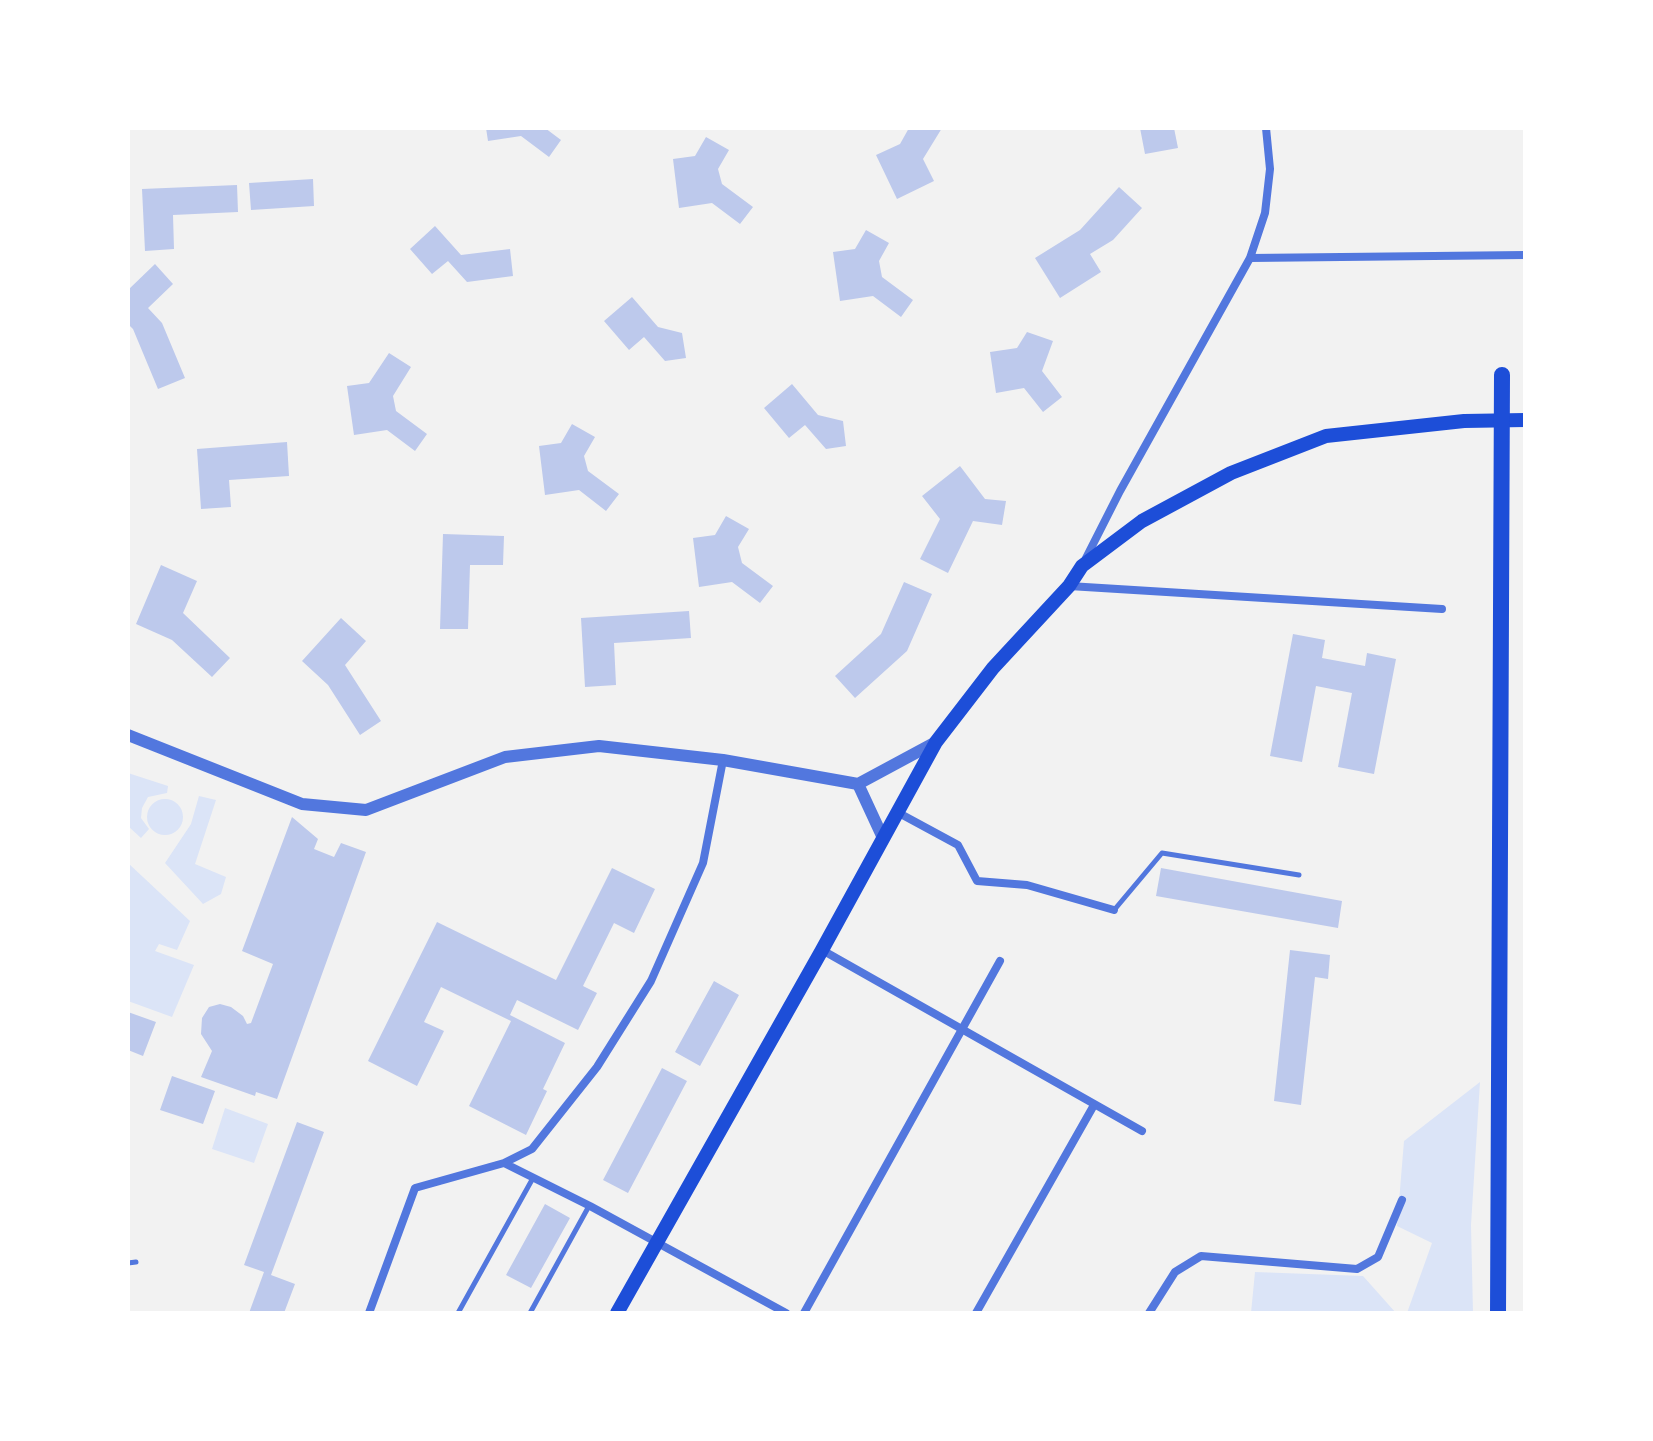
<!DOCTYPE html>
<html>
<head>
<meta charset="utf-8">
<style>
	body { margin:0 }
	#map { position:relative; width:1653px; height:1441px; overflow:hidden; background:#f2f2f2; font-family:Overpass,sans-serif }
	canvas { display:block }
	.frame { position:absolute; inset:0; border:130px solid #fff; pointer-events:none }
</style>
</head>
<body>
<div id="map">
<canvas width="1653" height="1441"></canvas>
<div class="frame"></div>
</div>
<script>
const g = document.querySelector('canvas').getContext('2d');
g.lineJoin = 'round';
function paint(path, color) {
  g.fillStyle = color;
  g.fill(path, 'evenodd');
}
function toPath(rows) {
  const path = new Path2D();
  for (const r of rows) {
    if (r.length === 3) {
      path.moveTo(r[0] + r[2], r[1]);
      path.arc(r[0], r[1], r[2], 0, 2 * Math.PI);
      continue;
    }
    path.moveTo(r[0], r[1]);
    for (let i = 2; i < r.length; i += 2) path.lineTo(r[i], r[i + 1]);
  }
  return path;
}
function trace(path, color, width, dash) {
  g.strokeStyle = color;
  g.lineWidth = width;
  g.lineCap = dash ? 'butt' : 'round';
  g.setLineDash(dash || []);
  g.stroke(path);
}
const green = toPath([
	[128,773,168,786,167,793,148,797,142,808,141,818,149,829,141,838,128,826],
	[199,796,216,800,195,864,226,877,221,894,203,904,165,863,191,824],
	[165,817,18],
	[128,863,190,921,177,950,159,944,155,951,194,965,172,1017,128,1001],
	[1480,1082,1471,1225,1473,1313,1407,1313,1432,1243,1397,1226,1404,1141],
	[225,1108,268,1124,254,1163,212,1149],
	[1255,1272,1363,1276,1396,1313,1251,1313]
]);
const building = toPath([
	[486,128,545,128,561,140,549,157,521,136,488,141],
	[909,128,942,128,923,159,934,181,897,199,876,155,900,144],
	[1140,128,1174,128,1178,148,1145,154],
	[706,137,729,150,718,169,722,184,753,207,740,224,712,203,679,208,673,159,695,156],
	[313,179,314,206,251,210,249,183],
	[237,185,238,212,173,215,174,249,145,251,142,189],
	[1119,187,1142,208,1113,240,1090,254,1101,272,1060,298,1035,258,1080,230],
	[435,226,461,255,510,249,513,276,467,282,448,261,432,274,410,249],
	[866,230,889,243,879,261,882,277,913,300,901,317,873,296,840,301,833,252,855,249],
	[155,264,173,284,148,308,162,323,185,378,158,389,133,329,128,324,128,290],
	[632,297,658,327,682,333,686,358,665,361,644,337,629,350,604,321],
	[1027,332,1053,341,1042,371,1062,397,1043,412,1024,388,996,393,990,352,1017,348],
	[389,353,411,367,393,396,396,411,427,434,415,451,387,430,354,435,347,386,369,383],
	[792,384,818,415,843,421,846,446,826,449,805,425,789,438,764,408],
	[572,424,595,437,584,456,588,471,619,494,606,511,579,490,545,495,539,446,561,443],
	[287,442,289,476,229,480,231,507,201,509,197,449],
	[960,466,985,499,1006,501,1002,525,973,521,948,573,920,559,940,519,922,496],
	[726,516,749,529,738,547,742,563,773,586,760,603,732,582,699,587,693,538,715,535],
	[443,534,504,536,503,565,470,565,468,629,440,629],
	[161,565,197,581,183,613,230,658,212,677,172,640,136,624],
	[904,582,932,594,907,651,855,698,835,676,881,634],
	[689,611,691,638,614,643,616,685,585,687,581,618],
	[341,618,366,641,345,665,381,721,360,735,328,685,302,661],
	[1293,634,1325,640,1322,658,1365,666,1367,653,1396,659,1374,774,1338,767,1352,693,1316,686,1302,762,1270,756],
	[292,817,318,839,314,849,334,857,341,843,366,852,277,1099,256,1092,255,1096,201,1077,212,1051,201,1034,202,1018,209,1007,220,1004,231,1007,243,1016,247,1024,251,1023,273,964,242,951],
	[612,868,655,889,634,933,614,923,583,986,597,993,578,1030,517,1000,510,1015,565,1043,543,1089,547,1091,526,1135,469,1106,511,1021,441,987,424,1022,444,1031,417,1086,368,1061,437,922,556,980],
	[1161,868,1342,901,1338,928,1156,896],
	[1290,950,1330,955,1328,979,1315,977,1301,1105,1274,1101],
	[714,981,739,995,700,1066,675,1052],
	[128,1012,156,1022,143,1056,128,1050],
	[662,1068,687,1081,628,1193,603,1180],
	[172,1076,215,1091,203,1124,160,1110],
	[297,1122,324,1132,271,1275,295,1284,284,1313,249,1313,264,1272,244,1265],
	[545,1204,570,1218,531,1288,506,1275]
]);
const service = toPath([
	[1115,909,1162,853,1299,875],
	[128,1263,136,1262],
	[458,1313,533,1178],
	[530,1313,589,1206]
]);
const minor = toPath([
	[1250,258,1525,255],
	[1086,558,1120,491,1250,258,1265,213,1270,169,1266,128],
	[1069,586,1442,609],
	[897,812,958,845,977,881,1027,885,1114,910],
	[822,950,1142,1131],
	[504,1163,532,1149,597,1067,651,981,703,863,723,760],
	[369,1313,415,1188,504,1163,590,1206,786,1313],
	[804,1313,1000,961],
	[976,1313,1094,1105],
	[1149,1313,1175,1272,1201,1256,1357,1269,1378,1257,1402,1200]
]);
const tertiary = toPath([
	[128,735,302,804,366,810,505,757,599,746,723,760,858,784,936,742],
	[858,784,883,838]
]);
const secondary = toPath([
	[617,1313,822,950,936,742,993,668,1069,586,1082,566,1142,521,1231,473,1326,436,1464,421,1525,420]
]);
const trunk = toPath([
	[1498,1313,1502,375]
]);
paint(green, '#dbe4f7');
paint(building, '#bdc9ec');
trace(service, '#5277de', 5);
trace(minor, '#5277de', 8);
trace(tertiary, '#5277de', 12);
trace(secondary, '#1d4ed8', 14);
trace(trunk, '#1d4ed8', 16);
</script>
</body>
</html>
